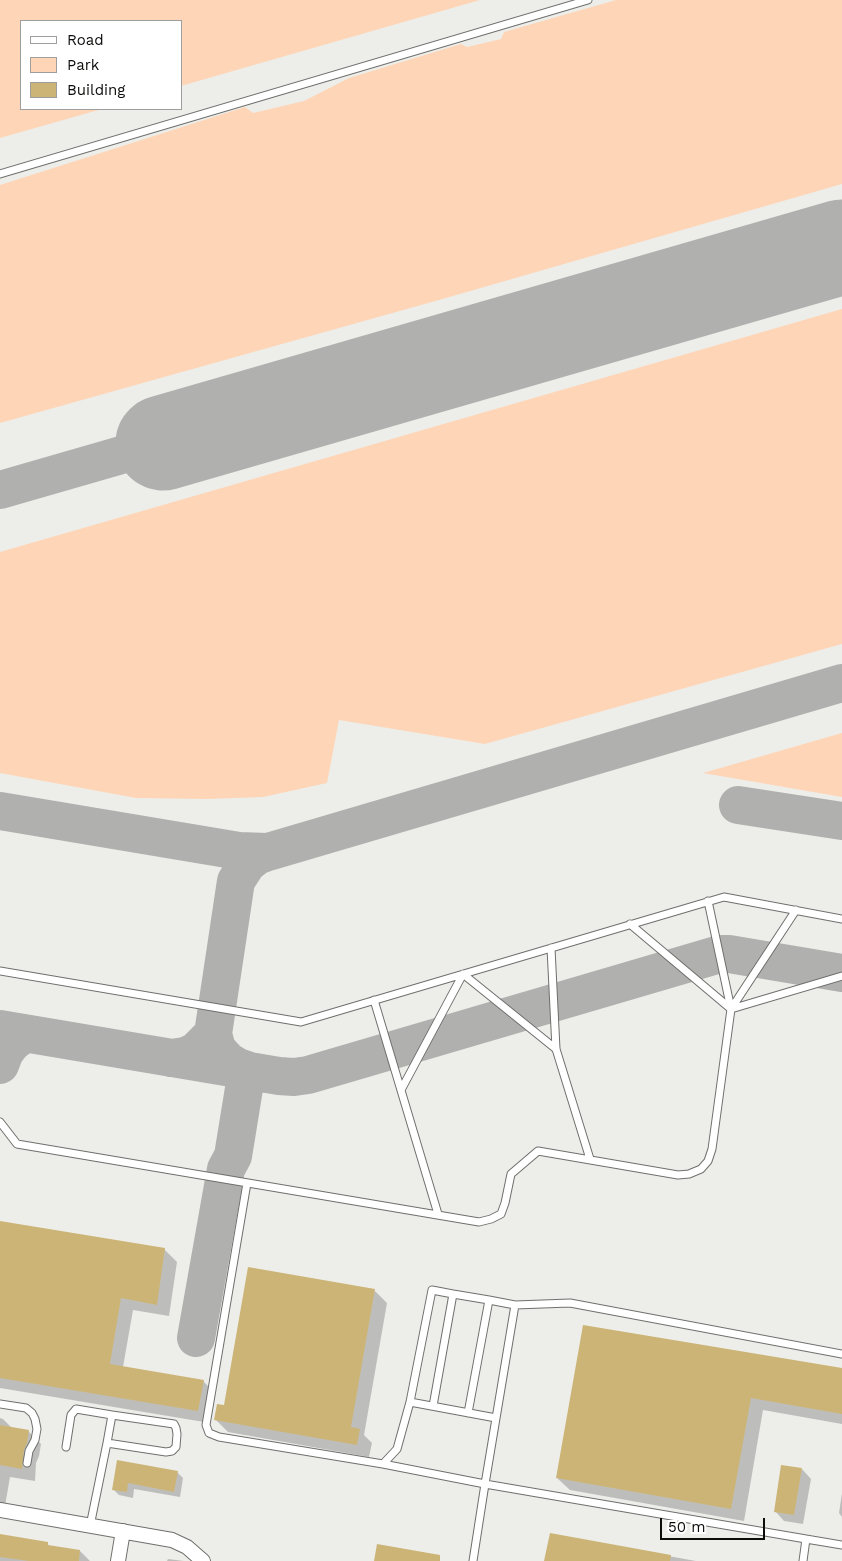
<!DOCTYPE html>
<html>
<head>
<meta charset="utf-8">
<style>
	body { margin:0 }
	#map { position:relative; width:842px; height:1561px; overflow:hidden; background:#edeeea; font-family:"Work Sans",sans-serif }
	canvas { display:block }
	.legend { position:absolute; left:20px; top:20px; width:162px; height:90px; box-sizing:border-box; background:#fff; border:1px solid #9e9e9d; margin:0; padding:6px 9px; list-style:none; font-size:15px; color:#0c0c0b }
	.legend li { display:flex; align-items:center; gap:10px; height:25px }
	.legend b { width:25px; border:1px solid #9e9e9d }
	.scale { position:absolute; left:660px; top:1518px; width:105px; height:22px; box-sizing:border-box; border:2px solid #0c0c0b; border-top:0; padding-left:6px; font-size:15px; line-height:18px; white-space:nowrap; color:#0c0c0b; -webkit-text-stroke:4px #fff; paint-order:stroke }
</style>
</head>
<body>
<div id="map">
<canvas width="842" height="1561"></canvas>
<ul class="legend">
<li><b style="height:6px;background:#fff"></b>Road</li>
<li><b style="height:14px;background:#fed5b7"></b>Park</li>
<li><b style="height:14px;background:#ccb476"></b>Building</li>
</ul>
<div class="scale">50 m</div>
</div>
<script>
const g = document.querySelector('canvas').getContext('2d');
g.lineJoin = 'round';
function paint(path, color) {
  g.fillStyle = color;
  g.fill(path, 'evenodd');
}
function toPath(rows) {
  const path = new Path2D();
  for (const r of rows) {
    path.moveTo(r[0], r[1]);
    for (let i = 2; i < r.length; i += 2) path.lineTo(r[i], r[i + 1]);
  }
  return path;
}
function trace(path, color, width, dash) {
  g.strokeStyle = color;
  g.lineWidth = width;
  g.lineCap = dash ? 'butt' : 'round';
  g.setLineDash(dash || []);
  g.stroke(path);
}
const green = toPath([
	[0,0,480,0,181,86,181,21,21,21,21,109,102,109,0,138],
	[616,0,842,0,842,184,439,300,0,423,0,185,245,107,253,113,304,101,349,78,461,44,467,47,501,39,504,32],
	[842,309,842,644,485,744,339,720,327,783,263,797,208,799,136,798,0,773,0,552],
	[842,733,842,797,703,773]
]);
const shadow = toPath([
	[0,1222,164,1249,177,1262,169,1316,133,1310,123,1367,203,1381,215,1393,210,1423,0,1388],
	[375,1291,387,1303,364,1435,372,1443,369,1457,228,1432,215,1419,225,1407],
	[584,1326,842,1369,842,1424,763,1410,744,1521,570,1490,557,1478],
	[0,1418,3,1419,13,1429,29,1432,41,1444,39,1456,36,1463,35,1481,10,1477,5,1506,0,1505],
	[118,1461,177,1472,183,1478,180,1497,134,1489,133,1498,119,1495,113,1489],
	[802,1469,811,1479,803,1524,784,1521,775,1511],
	[842,1493,842,1517,839,1513],
	[0,1535,47,1544,50,1546,80,1551,90,1561,0,1561],
	[551,1535,696,1561,546,1561],
	[168,1559,184,1561,167,1561]
]);
const taxiway = toPath([
	[0,490,163,443],
	[738,805,842,821],
	[0,811,239,851,268,852,842,683],
	[0,1029,279,1076,294,1077,308,1075,720,954,729,954,842,973],
	[213,1034,236,881,247,864,257,856,268,852],
	[171,1058,185,1056,195,1052,213,1034,217,1049,228,1061,238,1067,247,1070,233,1156,226,1169,196,1338],
	[0,1065,5,1052,12,1043,21,1036,30,1034]
]);
const runway = toPath([
	[163,443,842,247]
]);
const building = toPath([
	[0,1221,165,1248,157,1305,121,1298,110,1364,204,1380,198,1411,0,1378],
	[248,1267,375,1289,351,1427,360,1429,357,1445,214,1420,217,1404,224,1405],
	[583,1325,842,1368,842,1414,751,1398,731,1509,556,1478],
	[0,1425,29,1430,27,1443,24,1450,22,1469,0,1465],
	[117,1460,178,1471,174,1492,128,1483,127,1492,112,1490],
	[781,1465,802,1468,794,1515,774,1512],
	[550,1533,671,1555,670,1561,544,1561],
	[0,1534,48,1542,48,1545,80,1550,79,1561,29,1561,0,1557],
	[377,1544,440,1555,440,1561,374,1561]
]);
const service = toPath([
	[0,174,588,0],
	[708,901,731,1009],
	[630,924,731,1009],
	[551,948,556,1049,590,1159],
	[0,971,301,1022,724,897,842,919],
	[374,1000,438,1214],
	[731,1009,796,910],
	[401,1090,463,974,556,1049],
	[0,1122,17,1144,479,1222,491,1219,501,1214,505,1203,511,1174,538,1151,678,1175,689,1174,701,1169,708,1161,712,1149,731,1009,842,976],
	[247,1183,206,1425,209,1433,219,1437,383,1464,485,1484,473,1561],
	[515,1305,570,1303,842,1354],
	[410,1402,496,1418],
	[0,1404,26,1408,32,1413,35,1419,37,1429,35,1440,29,1451,27,1463],
	[433,1406,453,1294,489,1300],
	[468,1413,489,1300,515,1305,485,1484,806,1539],
	[112,1415,174,1424,176,1428,177,1434,176,1447,172,1451,166,1452,107,1443,112,1415],
	[66,1447,71,1415,76,1409,112,1415],
	[383,1464,397,1449,410,1402,432,1290,453,1294],
	[90,1526,107,1443],
	[803,1561,806,1539,842,1545]
]);
const minor = toPath([
	[0,1510,172,1540,187,1547,203,1561],
	[118,1561,123,1531]
]);
paint(green, '#fed5b7');
paint(shadow, '#0003');
trace(taxiway, '#b0b0ae', 38);
trace(runway, '#b0b0ae', 95);
paint(building, '#ccb476');
trace(service, '#6f706d', 9);
trace(minor, '#6f706d', 16);
trace(service, '#fff', 7);
trace(minor, '#fff', 14);
</script>
</body>
</html>
